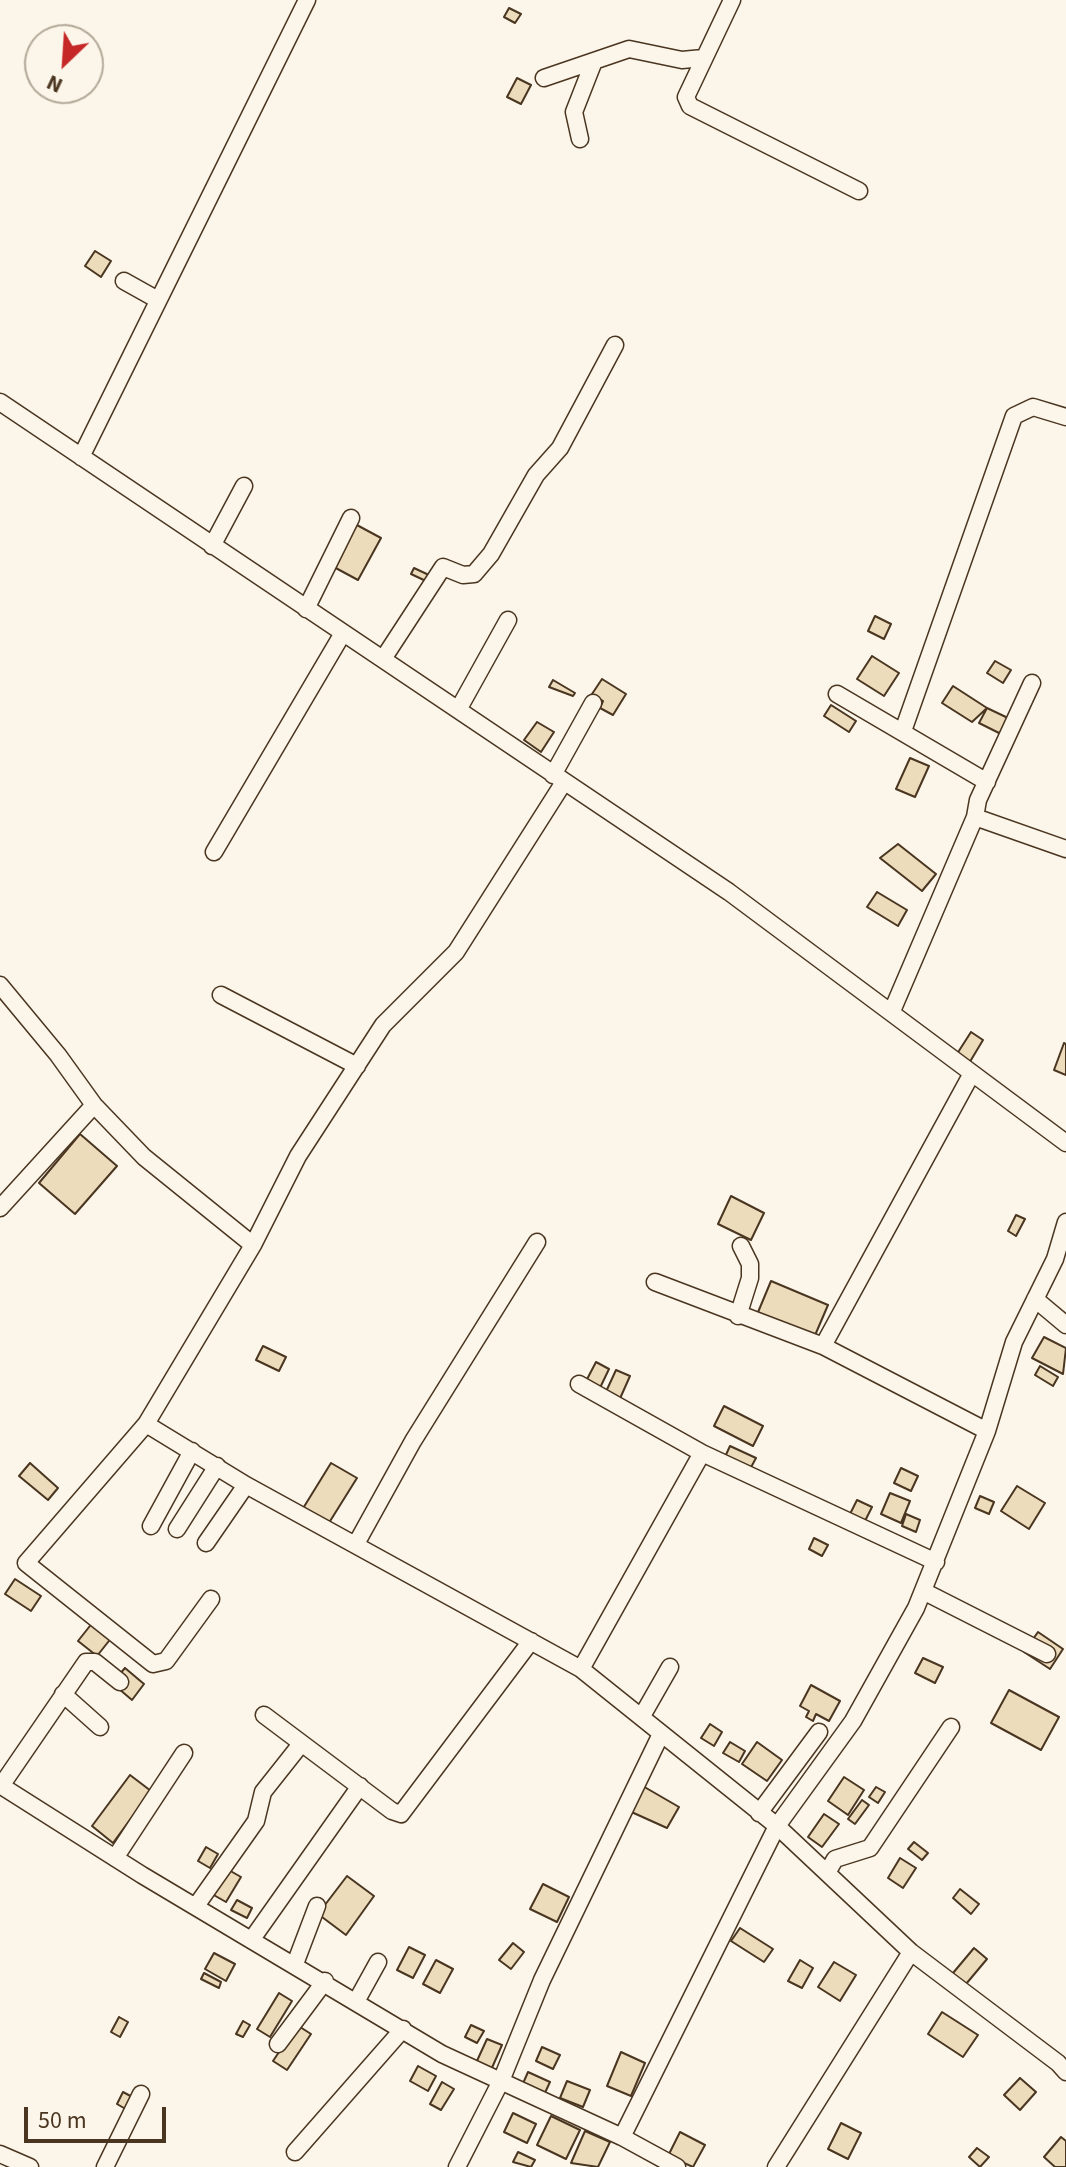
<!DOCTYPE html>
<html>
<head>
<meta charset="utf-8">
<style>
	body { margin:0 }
	#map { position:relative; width:1066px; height:2167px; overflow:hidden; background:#fbf6e9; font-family:"Source Sans 3",sans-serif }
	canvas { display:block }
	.north { position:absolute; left:24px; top:24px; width:80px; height:80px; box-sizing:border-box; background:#fbf6e9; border:2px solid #b4a999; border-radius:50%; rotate:205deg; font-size:22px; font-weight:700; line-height:32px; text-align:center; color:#4a3520 }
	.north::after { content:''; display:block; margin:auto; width:28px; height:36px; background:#c62828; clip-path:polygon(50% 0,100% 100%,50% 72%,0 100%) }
	.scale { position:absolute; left:24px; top:2107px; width:142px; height:36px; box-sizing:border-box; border:4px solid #4a3520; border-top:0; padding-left:10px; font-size:24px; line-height:28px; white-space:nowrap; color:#4a3520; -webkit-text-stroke:6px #fbf6e9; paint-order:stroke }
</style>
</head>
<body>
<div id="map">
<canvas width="1066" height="2167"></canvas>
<div class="north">N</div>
<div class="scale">50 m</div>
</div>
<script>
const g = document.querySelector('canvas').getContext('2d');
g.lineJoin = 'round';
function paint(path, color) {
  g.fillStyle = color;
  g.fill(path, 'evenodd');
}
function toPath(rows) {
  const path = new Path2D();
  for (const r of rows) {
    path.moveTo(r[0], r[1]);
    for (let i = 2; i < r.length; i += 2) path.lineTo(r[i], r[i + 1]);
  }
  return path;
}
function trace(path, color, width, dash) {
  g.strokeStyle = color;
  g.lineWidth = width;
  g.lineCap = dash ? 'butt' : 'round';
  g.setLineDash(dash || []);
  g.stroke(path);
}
const building = toPath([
	[509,8,521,14,515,23,504,17,509,8],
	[517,78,531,85,521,104,507,97,517,78],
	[95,251,111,261,101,277,85,266,95,251],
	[355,524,381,538,358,580,332,566,355,524],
	[414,568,431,576,428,582,411,574,414,568],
	[875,616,891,624,884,639,868,631,875,616],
	[872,656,899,673,884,696,857,679,872,656],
	[995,661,1011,670,1003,683,987,673,995,661],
	[602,679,626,694,613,715,600,708,603,701,592,694,602,679],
	[553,680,575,693,573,696,549,687,553,680],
	[953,686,987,708,972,722,942,703,953,686],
	[831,705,856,721,849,732,824,716,831,705],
	[987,708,1008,718,1001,734,979,723,987,708],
	[537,722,554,732,541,752,524,740,537,722],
	[910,758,929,766,915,797,896,789,910,758],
	[898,844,936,874,922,891,880,858,898,844],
	[877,892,907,910,898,926,867,907,877,892],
	[971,1032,983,1040,968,1065,955,1057,971,1032],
	[1064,1043,1066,1044,1066,1075,1054,1070,1064,1043],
	[80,1134,117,1166,75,1214,39,1183,80,1134],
	[731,1196,764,1213,751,1240,718,1224,731,1196],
	[1016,1215,1025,1219,1016,1236,1008,1231,1016,1215],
	[771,1281,828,1305,813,1340,756,1317,771,1281],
	[1044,1337,1066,1348,1063,1374,1032,1358,1044,1337],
	[263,1346,286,1357,279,1371,256,1360,263,1346],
	[596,1362,609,1369,598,1392,584,1385,596,1362],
	[1040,1366,1058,1377,1053,1386,1035,1375,1040,1366],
	[616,1370,630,1376,618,1403,604,1396,616,1370],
	[724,1406,763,1426,753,1446,714,1426,724,1406],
	[730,1446,756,1458,749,1471,724,1459,730,1446],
	[30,1463,58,1488,48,1500,19,1476,30,1463],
	[331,1463,357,1478,327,1526,302,1510,331,1463],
	[901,1468,918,1476,911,1491,894,1483,901,1468],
	[1017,1486,1045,1503,1029,1529,1001,1511,1017,1486],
	[890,1493,910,1501,901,1523,881,1514,890,1493],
	[980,1496,994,1502,989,1514,975,1508,980,1496],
	[857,1500,872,1507,864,1523,849,1516,857,1500],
	[906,1514,920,1520,916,1532,902,1526,906,1514],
	[814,1538,828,1545,822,1556,809,1549,814,1538],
	[15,1579,41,1596,31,1611,5,1594,15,1579],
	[97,1617,116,1632,97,1656,78,1641,97,1617],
	[1038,1632,1063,1649,1050,1669,1024,1652,1038,1632],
	[923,1658,943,1667,935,1683,915,1673,923,1658],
	[125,1668,144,1684,132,1700,112,1683,125,1668],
	[811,1685,840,1701,829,1721,816,1714,813,1721,806,1717,809,1711,800,1706,811,1685],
	[1009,1690,1059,1717,1041,1750,991,1723,1009,1690],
	[710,1724,722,1732,714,1746,701,1738,710,1724],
	[730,1742,745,1751,739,1762,723,1753,730,1742],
	[757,1742,782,1760,767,1781,742,1764,757,1742],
	[130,1775,151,1791,113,1843,92,1826,130,1775],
	[844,1777,864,1790,848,1815,828,1801,844,1777],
	[641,1785,679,1807,667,1828,627,1810,641,1785],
	[876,1787,885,1792,878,1803,869,1797,876,1787],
	[862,1800,869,1805,855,1824,848,1819,862,1800],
	[824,1814,839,1824,822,1847,808,1837,824,1814],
	[914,1842,928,1853,922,1860,908,1849,914,1842],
	[206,1847,218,1854,210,1868,198,1861,206,1847],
	[900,1858,916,1868,903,1888,888,1878,900,1858],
	[227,1869,241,1877,226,1902,212,1894,227,1869],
	[347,1876,374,1896,346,1935,318,1914,347,1876],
	[543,1884,569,1897,557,1922,530,1909,543,1884],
	[960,1889,979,1904,971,1914,953,1898,960,1889],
	[237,1900,252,1908,247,1918,231,1910,237,1900],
	[740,1928,773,1949,764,1962,731,1941,740,1928],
	[513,1943,524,1952,511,1969,499,1960,513,1943],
	[409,1947,425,1955,413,1978,397,1970,409,1947],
	[974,1948,987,1959,961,1990,948,1979,974,1948],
	[214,1953,235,1964,226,1981,205,1969,214,1953],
	[436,1960,453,1969,440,1993,423,1984,436,1960],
	[800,1960,813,1968,802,1988,788,1981,800,1960],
	[834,1962,856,1975,840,2001,818,1987,834,1962],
	[204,1973,221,1982,219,1988,201,1979,204,1973],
	[279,1993,292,2001,270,2037,257,2029,279,1993],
	[942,2012,978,2035,963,2057,928,2034,942,2012],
	[119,2017,128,2022,120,2037,111,2032,119,2017],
	[243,2021,250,2025,243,2037,236,2034,243,2021],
	[297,2025,311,2034,287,2070,273,2061,297,2025],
	[471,2025,484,2031,477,2043,465,2037,471,2025],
	[487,2039,502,2045,491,2070,476,2063,487,2039],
	[542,2047,560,2055,553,2069,536,2061,542,2047],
	[621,2052,645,2063,631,2096,607,2086,621,2052],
	[418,2066,436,2076,428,2091,410,2081,418,2066],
	[528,2072,550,2082,543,2097,521,2088,528,2072],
	[1020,2078,1036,2092,1020,2110,1004,2095,1020,2078],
	[567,2081,590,2090,583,2107,560,2098,567,2081],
	[442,2082,454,2089,441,2110,430,2104,442,2082],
	[123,2092,136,2099,129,2111,117,2104,123,2092],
	[513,2113,536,2124,527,2143,504,2132,513,2113],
	[551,2116,580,2130,566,2159,537,2145,551,2116],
	[841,2123,861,2133,848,2159,828,2149,841,2123],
	[585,2131,610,2142,598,2167,571,2163,585,2131],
	[680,2132,705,2145,693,2167,668,2156,680,2132],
	[1061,2137,1066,2141,1066,2167,1055,2167,1044,2157,1061,2137],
	[977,2148,989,2157,980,2167,969,2157,977,2148],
	[518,2152,535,2160,531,2167,513,2162,518,2152]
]);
const minor = toPath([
	[732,0,686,97,690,106,859,191],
	[544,78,629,49,682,60,703,58],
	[580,139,574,112,594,61],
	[124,281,158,300],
	[0,402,729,892,1066,1143],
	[81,457,307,0],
	[212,546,244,486],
	[306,609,351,518],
	[383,659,443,567,463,575,474,574,491,554,536,475,560,448,615,345],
	[837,694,987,782],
	[458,710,508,620],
	[903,731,1014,416,1033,407,1066,417],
	[553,775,593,703],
	[975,817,1066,849],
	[214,852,343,633],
	[0,985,58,1055,94,1105,144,1157,253,1245],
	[221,995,357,1066],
	[892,1011,975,817,978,800,1032,683],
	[0,1208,94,1105],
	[655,1282,823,1346,987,1431],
	[1035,1299,1066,1325],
	[738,1316,750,1278,750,1264,741,1246],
	[823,1346,971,1075],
	[579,1384,702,1453,936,1562],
	[146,1424,246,1485,581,1669,777,1826,911,1952,1058,2063,1066,2072],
	[151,1526,192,1451],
	[177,1529,217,1466],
	[206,1543,246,1485],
	[356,1544,413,1441,537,1242],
	[923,1591,1047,1654],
	[211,1599,166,1661,153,1664,26,1563,146,1424,253,1245,298,1156,383,1025,456,952,564,782],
	[581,1669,702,1453],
	[63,1694,100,1727],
	[264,1715,392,1811,401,1814,531,1641],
	[642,1716,670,1667],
	[0,1785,142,1875,442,2054,622,2137,677,2167],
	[1,1786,86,1662,95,1662,120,1682],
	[759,1813,819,1732],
	[115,1858,184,1753],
	[827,1873,835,1859,870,1848,951,1727],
	[196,1906,256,1821,263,1792,301,1744],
	[252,1939,360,1786],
	[295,1964,317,1906],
	[357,2000,378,1962],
	[278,2044,325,1981],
	[622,2137,777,1826,853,1721,916,1608,987,1431,1014,1342,1055,1259,1066,1222],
	[295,2152,403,2029],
	[0,2154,30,2167],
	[105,2167,141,2094],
	[457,2167,501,2081,542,1980,661,1734],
	[776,2167,911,1952]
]);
paint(building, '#ecdcbc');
trace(building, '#4a3520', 2);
trace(minor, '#4a3520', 19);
trace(minor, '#fbf6e9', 16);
</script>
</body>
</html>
